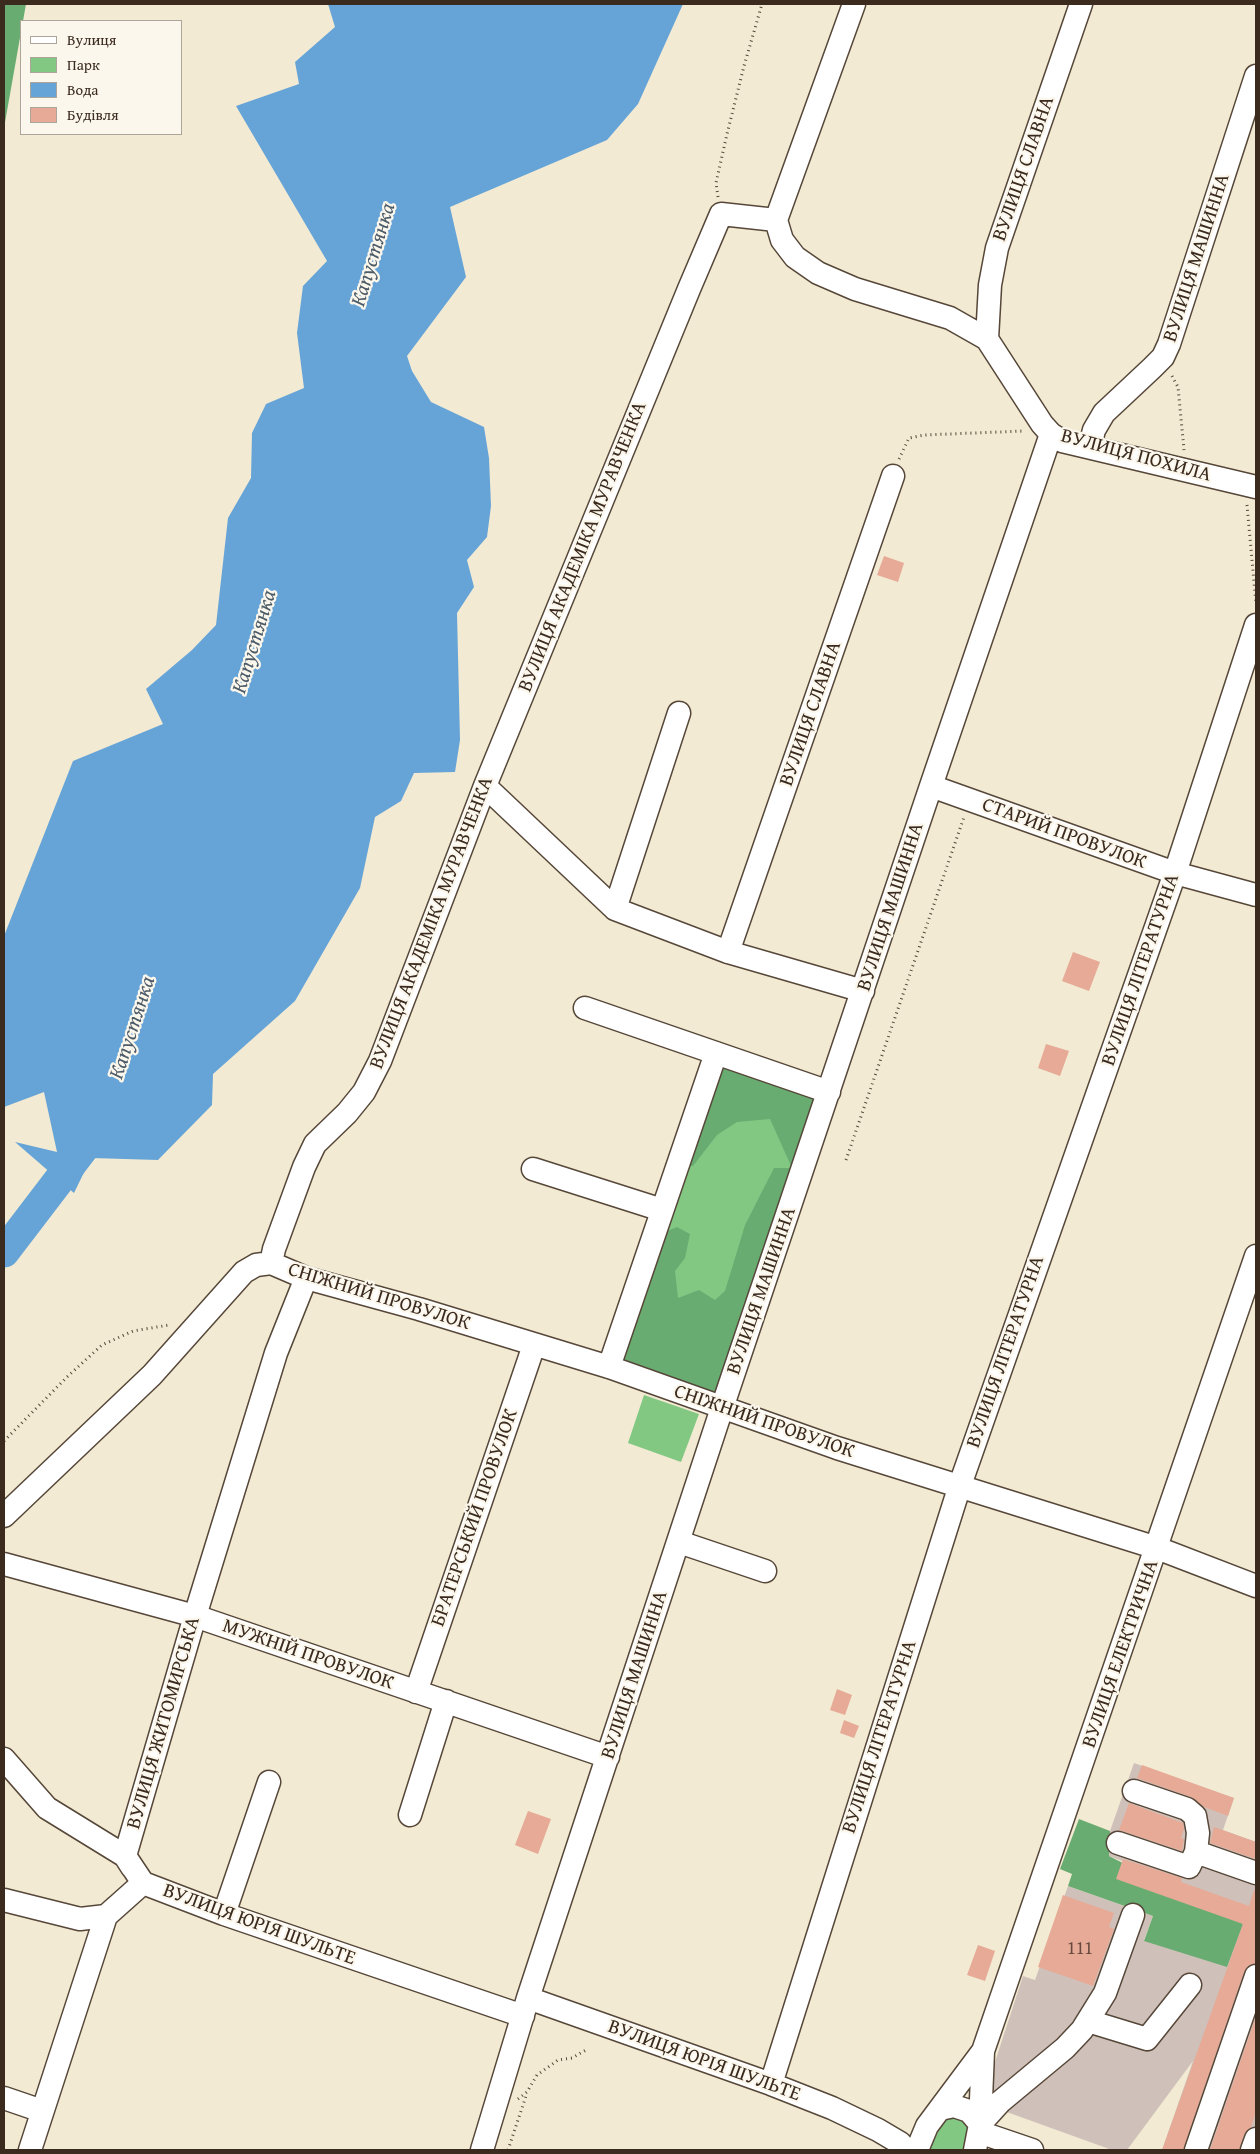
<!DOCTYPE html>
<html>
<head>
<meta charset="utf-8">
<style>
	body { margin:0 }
	#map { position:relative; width:1260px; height:2154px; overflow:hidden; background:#f2ead2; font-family:"Gentium Book Plus",serif }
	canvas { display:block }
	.frame { position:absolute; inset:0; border:5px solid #3b2a1e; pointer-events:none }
	.legend { position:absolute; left:20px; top:20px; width:162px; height:115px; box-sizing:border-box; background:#fbf7ec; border:1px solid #aea59a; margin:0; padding:6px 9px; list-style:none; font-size:15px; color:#3b2a1e }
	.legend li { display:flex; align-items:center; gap:10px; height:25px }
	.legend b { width:25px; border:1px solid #aea59a }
</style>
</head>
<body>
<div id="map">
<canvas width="1260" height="2154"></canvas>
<div class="frame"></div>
<ul class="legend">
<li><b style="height:6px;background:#fff"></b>Вулиця</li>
<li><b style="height:14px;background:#82c883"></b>Парк</li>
<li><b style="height:14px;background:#66a4d8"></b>Вода</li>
<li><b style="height:14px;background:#e6aa97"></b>Будівля</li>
</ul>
</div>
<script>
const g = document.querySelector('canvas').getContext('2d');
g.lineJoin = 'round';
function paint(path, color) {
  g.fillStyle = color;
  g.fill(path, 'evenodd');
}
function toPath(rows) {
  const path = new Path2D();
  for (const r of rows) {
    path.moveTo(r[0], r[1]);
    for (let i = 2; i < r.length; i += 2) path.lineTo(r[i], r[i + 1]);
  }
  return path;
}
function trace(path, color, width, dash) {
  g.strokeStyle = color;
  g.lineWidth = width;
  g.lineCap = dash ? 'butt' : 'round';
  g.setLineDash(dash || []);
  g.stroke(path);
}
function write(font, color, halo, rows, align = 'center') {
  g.font = font + ' "Gentium Book Plus",serif';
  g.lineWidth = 4.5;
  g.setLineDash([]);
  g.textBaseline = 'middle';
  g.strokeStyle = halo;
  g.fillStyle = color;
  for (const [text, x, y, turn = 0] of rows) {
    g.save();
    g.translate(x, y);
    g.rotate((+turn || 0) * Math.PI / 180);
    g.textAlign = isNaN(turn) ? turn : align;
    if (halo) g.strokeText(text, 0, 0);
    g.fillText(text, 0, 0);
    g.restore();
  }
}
const industrial = toPath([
	[1134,1763,1234,1798,1223,1830,1256,1842,1256,2150,1162,2150,1193,2061,1127,2150,1112,2150,1004,2111,993,2089,992,2071,1023,1976,1035,1980,1068,1886,1153,1916,1144,1940,1227,1966,1122,1861,1109,1856,1110,1831]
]);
const green = toPath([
	[720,1060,817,1093,716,1394,615,1361],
	[644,1395,699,1414,681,1462,628,1443],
	[957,2115,969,2126,965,2150,928,2150,941,2118]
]);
const forest = toPath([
	[4,4,26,4,23,21,21,21,21,32,4,128],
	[720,1060,817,1093,716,1394,615,1361,660,1234,677,1227,690,1234,685,1258,675,1271,678,1298,699,1290,715,1300,725,1291,745,1225,774,1168,792,1168,770,1119,737,1122,717,1135,693,1166,684,1166],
	[1079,1819,1110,1831,1109,1856,1243,1924,1227,1967,1144,1941,1153,1916,1068,1886,1072,1874,1060,1869]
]);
const water = toPath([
	[328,4,683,4,638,104,607,140,450,207,466,277,407,356,412,371,431,402,484,427,489,458,491,506,487,537,467,560,474,587,457,613,460,740,455,772,414,773,401,801,375,817,360,888,295,1001,213,1074,212,1105,158,1160,91,1158,74,1193,15,1142,57,1152,44,1092,4,1107,4,936,73,761,163,724,146,689,192,650,216,625,228,518,251,478,252,433,266,404,304,388,297,333,303,286,327,261,236,106,299,84,295,62,335,27]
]);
const river = toPath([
	[4,1252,85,1146]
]);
const building = toPath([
	[884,556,904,563,898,582,877,575],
	[1073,952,1100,962,1089,991,1062,981],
	[1046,1044,1069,1051,1060,1076,1038,1068],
	[837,1689,852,1695,845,1715,830,1710],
	[844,1720,859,1726,854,1738,840,1733],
	[1142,1765,1234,1798,1228,1816,1204,1807,1191,1797,1137,1778],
	[1129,1803,1183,1823,1184,1829,1181,1838,1184,1839,1182,1851,1119,1830],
	[528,1811,551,1819,538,1854,515,1845],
	[1214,1827,1256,1842,1256,1859,1210,1843],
	[1123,1859,1182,1878,1181,1882,1249,1906,1254,1890,1256,1891,1256,1963,1248,1966,1244,1972,1183,2150,1162,2150,1243,1924,1116,1879],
	[1063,1895,1114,1913,1109,1927,1114,1929,1093,1986,1038,1967],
	[978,1945,995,1951,985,1981,967,1975],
	[1256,2016,1256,2112,1251,2127,1244,2135,1239,2150,1210,2150]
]);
const path = toPath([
	[718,197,716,183,727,134,744,66,762,4],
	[1172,376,1178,387,1184,450],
	[899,459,909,438,924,435,1024,431],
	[1247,505,1256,604],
	[846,1160,964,817],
	[4,1441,67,1377,102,1345,133,1331,169,1325],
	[518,2099,527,2092,537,2075,558,2060,572,2058,586,2050],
	[508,2150,527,2093]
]);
const minor = toPath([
	[776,220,782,240,795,257,818,273,855,289,950,318,987,339,1042,424,1051,434,1062,441,1256,487],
	[776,220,854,4],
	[987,339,990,285,997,248,1081,4],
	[1090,446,1094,430,1104,413,1152,368,1163,357,1169,344,1256,76],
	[485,786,615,909,728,952,863,991],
	[931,786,1175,873,1256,895],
	[615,909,679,713],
	[728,952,893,476],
	[585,1008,829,1092],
	[533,1169,662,1210],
	[271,1263,306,1278,419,1309,609,1367,837,1448,1157,1548,1256,1586],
	[609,1367,716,1053],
	[4,1516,152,1375,244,1272,256,1265,271,1263,274,1249,304,1167,315,1144,347,1113,364,1092,380,1061,485,786,689,289,721,214,776,220],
	[679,1542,765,1571],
	[4,1564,195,1616,608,1757],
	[416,1692,534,1345],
	[4,1759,47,1808,125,1856,132,1867],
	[1134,1791,1187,1809,1195,1816,1198,1833,1196,1852,1256,1873],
	[410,1815,446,1701],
	[1118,1843,1189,1867,1196,1852],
	[143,1883,224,1914,523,2016],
	[4,1900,80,1919,106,1916,116,1907],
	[224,1914,269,1782],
	[528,1998,771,2084,832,2108,878,2130,900,2143,906,2150],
	[1088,2021,1147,2039,1190,1985],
	[771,2084,960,1485,1175,873,1256,625],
	[4,2098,42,2111],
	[940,2109,954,2106,969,2111,980,2124,1000,2102,1065,2048,1082,2030,1105,1993,1133,1915],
	[979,2132,1032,2150],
	[30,2150,106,1916,143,1883,125,1856,195,1616,276,1353,306,1278],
	[482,2150,528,1998,722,1408,931,786,1051,434],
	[917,2150,927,2126,983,2051],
	[975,2150,980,2124,983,2051,1256,1256],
	[1196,2150,1256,1976],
	[1252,2150,1256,2139]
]);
const numberNames = [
	["111",1080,1949]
];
const streetNames = [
	["ВУЛИЦЯ СЛАВНА",1024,169,-71],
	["ВУЛИЦЯ МАШИННА",1197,258,-72],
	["ВУЛИЦЯ ПОХИЛА",1136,456,15],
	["ВУЛИЦЯ АКАДЕМІКА МУРАВЧЕНКА",583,547,-68],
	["ВУЛИЦЯ СЛАВНА",811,714,-71],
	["СТАРИЙ ПРОВУЛОК",1064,834,20],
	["ВУЛИЦЯ МАШИННА",891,907,-72],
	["ВУЛИЦЯ АКАДЕМІКА МУРАВЧЕНКА",432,923,-69],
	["ВУЛИЦЯ ЛІТЕРАТУРНА",1141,970,-71],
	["ВУЛИЦЯ МАШИННА",762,1291,-71],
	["СНІЖНИЙ ПРОВУЛОК",379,1297,17],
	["ВУЛИЦЯ ЛІТЕРАТУРНА",1006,1352,-71],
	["СНІЖНИЙ ПРОВУЛОК",764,1422,19],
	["БРАТЕРСЬКИЙ ПРОВУЛОК",475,1518,-71],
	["ВУЛИЦЯ ЕЛЕКТРИЧНА",1121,1654,-71],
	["МУЖНІЙ ПРОВУЛОК",308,1655,19],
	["ВУЛИЦЯ МАШИННА",635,1675,-72],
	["ВУЛИЦЯ ЖИТОМИРСЬКА",164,1723,-74],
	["ВУЛИЦЯ ЛІТЕРАТУРНА",880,1737,-72],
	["ВУЛИЦЯ ЮРІЯ ШУЛЬТЕ",259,1925,20],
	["ВУЛИЦЯ ЮРІЯ ШУЛЬТЕ",704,2061,20]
];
const waterNames = [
	["Капустянка",374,255,-73],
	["Капустянка",255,642,-73],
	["Капустянка",133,1028,-72]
];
paint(industrial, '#cfc1ba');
paint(green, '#82c883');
paint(forest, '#69ac71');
paint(water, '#66a4d8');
trace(river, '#66a4d8', 31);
paint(building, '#e6aa97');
trace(minor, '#564739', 25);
trace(path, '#564739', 3, [1, 4]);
trace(minor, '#fff', 22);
write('18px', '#664a3c', null, numberNames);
write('20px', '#3b2a1e', '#fbf7ec', streetNames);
write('italic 21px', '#4c5b68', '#fbf7ec', waterNames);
</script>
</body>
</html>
